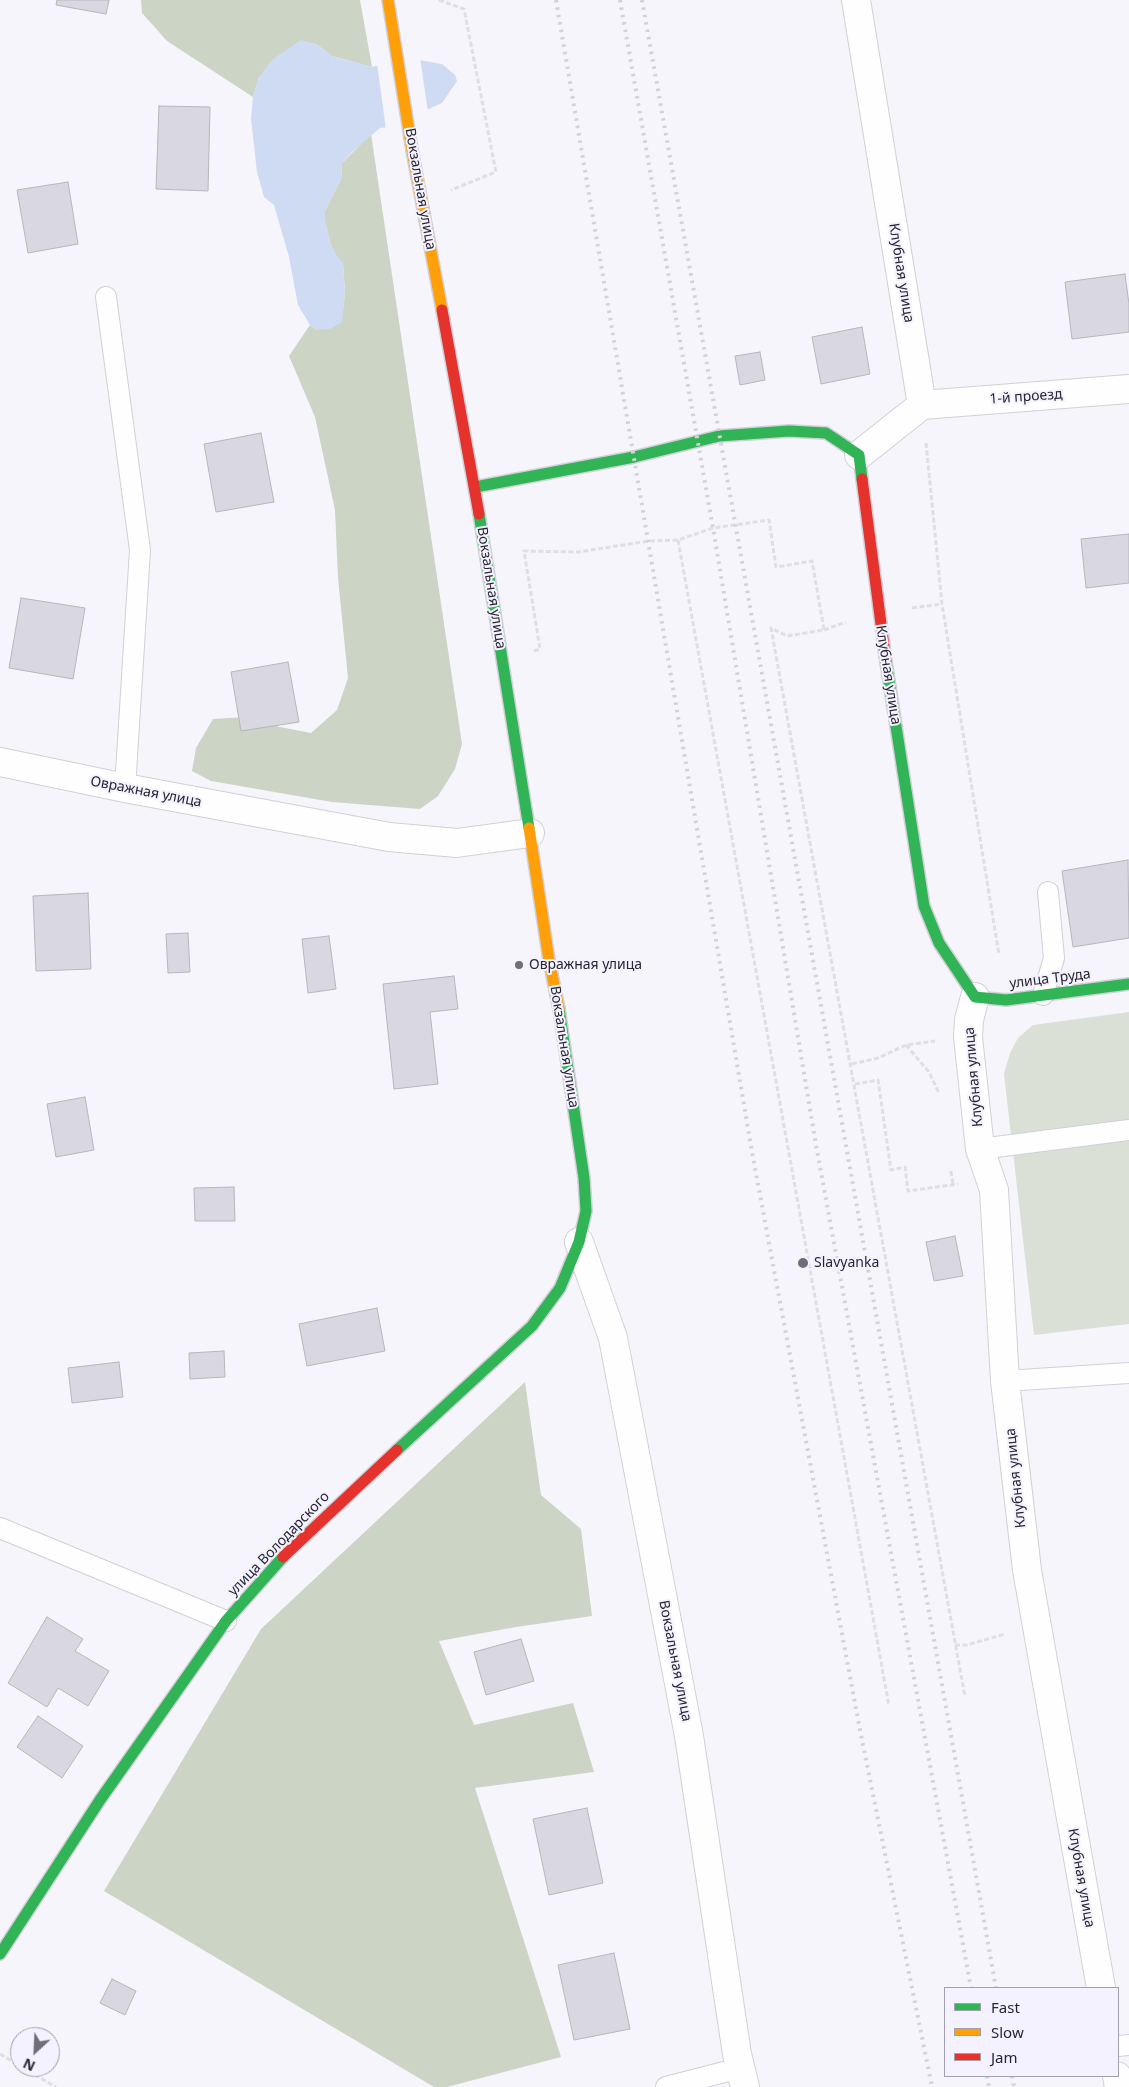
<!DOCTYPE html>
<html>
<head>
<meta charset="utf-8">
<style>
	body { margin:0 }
	#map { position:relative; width:1129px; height:2087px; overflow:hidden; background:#f6f5fb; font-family:"Noto Sans",sans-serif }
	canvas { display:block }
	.legend { position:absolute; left:944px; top:1987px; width:175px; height:90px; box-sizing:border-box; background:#f4f2fe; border:1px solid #a2a0ac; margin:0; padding:6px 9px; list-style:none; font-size:15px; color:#282530 }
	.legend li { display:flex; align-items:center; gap:10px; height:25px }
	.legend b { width:25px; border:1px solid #a2a0ac }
	.north { position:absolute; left:10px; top:2027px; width:50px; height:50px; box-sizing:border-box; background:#f4f2fe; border:1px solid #a2a0ac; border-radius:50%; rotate:205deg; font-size:14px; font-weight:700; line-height:20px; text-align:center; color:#282530 }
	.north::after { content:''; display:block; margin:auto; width:18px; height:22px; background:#706e77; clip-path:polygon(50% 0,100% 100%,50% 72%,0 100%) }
</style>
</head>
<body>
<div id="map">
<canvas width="1129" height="2087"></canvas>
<ul class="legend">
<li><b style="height:6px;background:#30b455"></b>Fast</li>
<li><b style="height:6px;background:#ff9f0a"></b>Slow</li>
<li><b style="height:6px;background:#e5322d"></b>Jam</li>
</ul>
<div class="north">N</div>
</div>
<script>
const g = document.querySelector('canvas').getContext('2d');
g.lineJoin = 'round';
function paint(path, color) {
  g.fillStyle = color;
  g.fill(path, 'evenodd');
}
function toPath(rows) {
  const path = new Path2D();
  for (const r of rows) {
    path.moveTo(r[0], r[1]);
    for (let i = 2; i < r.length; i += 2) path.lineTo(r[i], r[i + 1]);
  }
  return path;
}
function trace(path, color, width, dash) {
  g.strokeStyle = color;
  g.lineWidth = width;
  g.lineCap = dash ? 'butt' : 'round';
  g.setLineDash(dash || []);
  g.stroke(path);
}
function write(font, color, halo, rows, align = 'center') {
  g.font = font + ' "Noto Sans",sans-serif';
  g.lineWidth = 4;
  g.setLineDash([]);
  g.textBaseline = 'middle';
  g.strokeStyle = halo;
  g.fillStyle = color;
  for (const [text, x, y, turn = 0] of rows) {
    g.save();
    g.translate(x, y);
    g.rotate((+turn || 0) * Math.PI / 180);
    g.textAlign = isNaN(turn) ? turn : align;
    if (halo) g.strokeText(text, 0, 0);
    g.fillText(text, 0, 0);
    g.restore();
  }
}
const green = toPath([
	[1129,1012,1129,1324,1034,1335,1004,1074,1010,1053,1018,1038,1033,1025]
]);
const forest = toPath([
	[141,0,360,0,372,67,332,56,316,44,259,77,253,97,167,41,142,13],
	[371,134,462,744,455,769,438,796,420,809,332,802,211,781,192,771,196,748,213,719,246,717,280,727,311,733,337,710,348,678,338,578,335,510,315,417,289,356,310,325,317,330,343,310,345,292,343,264,334,253,330,242,325,222,325,211,341,179,342,163],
	[525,1382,541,1495,581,1529,592,1616,516,1627,439,1641,474,1725,573,1703,594,1772,475,1788,561,2057,447,2087,434,2087,104,1891,261,1629]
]);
const water = toPath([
	[301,40,316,44,332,56,372,67,408,58,442,64,455,75,457,81,442,103,389,127,380,128,352,152,342,163,341,179,325,211,325,222,330,242,335,253,343,264,345,292,342,322,330,329,317,330,310,325,298,305,289,257,274,205,264,197,257,172,251,119,253,97,259,77,273,59]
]);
const pier = toPath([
	[408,56,420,58,428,112,400,126,386,130,377,63]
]);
const building = toPath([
	[57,0,109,0,106,14,56,5,57,0],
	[159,106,210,107,208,191,156,189,159,106],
	[68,182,78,244,28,253,17,190,68,182],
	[1125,274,1129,304,1129,332,1072,339,1065,282,1125,274],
	[862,327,870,374,821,384,812,337,862,327],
	[760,352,765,380,740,385,735,356,760,352],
	[261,433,274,502,216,512,204,444,261,433],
	[1129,534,1129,583,1086,588,1081,539,1129,534],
	[21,598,85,608,73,679,9,668,21,598],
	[288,662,299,722,241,731,231,672,288,662],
	[1128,860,1129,938,1073,947,1062,871,1128,860],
	[88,893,91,969,36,971,33,896,88,893],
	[188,933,190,972,168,973,166,934,188,933],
	[329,936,336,989,308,993,302,939,329,936],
	[454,976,458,1009,430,1012,438,1084,394,1089,383,984,454,976],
	[85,1097,94,1150,56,1157,47,1104,85,1097],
	[234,1187,235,1221,195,1221,194,1188,234,1187],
	[955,1236,963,1276,934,1281,926,1242,955,1236],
	[377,1308,385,1351,307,1366,299,1324,377,1308],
	[224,1351,225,1377,190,1379,189,1353,224,1351],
	[119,1362,123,1397,72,1403,68,1368,119,1362],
	[47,1617,83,1639,75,1651,109,1671,88,1706,58,1688,47,1707,8,1683,47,1617],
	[521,1639,534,1681,486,1695,474,1652,521,1639],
	[38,1716,83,1746,62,1778,17,1747,38,1716],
	[587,1808,603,1883,549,1895,533,1819,587,1808],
	[614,1953,630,2029,574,2040,558,1965,614,1953],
	[112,1979,136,1991,125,2015,100,2003,112,1979]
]);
const path = toPath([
	[439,0,464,9,496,172,451,190],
	[926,443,942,604,999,955],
	[678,540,889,1706],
	[912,608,942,604],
	[824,630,846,622],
	[534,651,540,649,524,551,578,552,649,541,678,540,713,528,769,520,776,567,812,561,824,630,787,636,771,628,965,1697],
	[906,1045,929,1072,939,1093],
	[852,1064,878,1058,906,1045,935,1041],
	[855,1084,878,1080,891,1170,905,1167,908,1191,958,1184],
	[951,1171,953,1185],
	[955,1645,967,1645,1005,1634],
	[0,2054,20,2066],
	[22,2067,56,2087]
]);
const lane = toPath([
	[106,297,140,550,125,788],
	[1043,995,1054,958,1048,892],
	[980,1149,1129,1130],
	[1005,1381,1129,1373],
	[0,1528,226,1621],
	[1118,2046,1129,2045],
	[666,2087,740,2068]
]);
const street = toPath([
	[856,0,922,405],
	[922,405,1129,389],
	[859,455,922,405],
	[0,762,125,788,389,837,457,843,530,833],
	[975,997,969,1020,968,1037,980,1149,994,1190,1005,1381,1027,1570,1101,1988],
	[579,1242,613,1338,689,1736,737,2054,745,2087],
	[1117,2076,1119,2087]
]);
const fast = toPath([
	[475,487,634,457,719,436,789,431,826,433,859,455,862,479],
	[479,514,529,828],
	[886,662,924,906,939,943,975,997,1006,1000,1129,984],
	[397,1450,532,1326,560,1288,579,1242,586,1211,584,1178,559,1009],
	[0,1954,100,1800,226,1621,283,1557]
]);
const slow = toPath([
	[388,0,412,150,442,310],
	[529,828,549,960,559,1009]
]);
const jam = toPath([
	[442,310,479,514],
	[862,479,886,662],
	[283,1557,397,1450]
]);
const rail = toPath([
	[556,0,752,1152,860,1730,932,2087],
	[620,0,713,528,816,1145,971,1988],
	[642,0,996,1988],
	[987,2076,989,2087],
	[1012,2076,1014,2087]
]);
const markers = [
	[519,965,5,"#706e77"],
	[803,1263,6,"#706e77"]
];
const streetNames = [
	["Вокзальная улица",420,189,80],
	["Клубная улица",901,273,81],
	["1-й проезд",1026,397,-4],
	["Вокзальная улица",491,588,81],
	["Клубная улица",888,675,81],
	["Овражная улица",146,792,11],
	["улица Труда",1050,979,-7],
	["Вокзальная улица",564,1047,81],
	["Клубная улица",974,1077,-95],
	["Клубная улица",1016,1478,-96],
	["улица Володарского",279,1544,-46],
	["Вокзальная улица",675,1661,79],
	["Клубная улица",1081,1878,80]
];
const poiNames = [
	["Овражная улица",529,965],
	["Slavyanka",814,1263]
];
paint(green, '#dae0d6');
paint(forest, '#ccd4c5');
paint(water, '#cfdbf3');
paint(pier, '#f6f5fb');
paint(building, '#d9d8e0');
trace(building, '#b7b5bd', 1);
trace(lane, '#d1d0d8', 22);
trace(street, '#d1d0d8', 30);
trace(fast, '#d1d0d8', 14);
trace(slow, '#d1d0d8', 14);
trace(jam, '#d1d0d8', 14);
trace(path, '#dfdfe1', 3, [5, 2.5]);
trace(lane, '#fefefe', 20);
trace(street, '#fefefe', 28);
trace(fast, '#30b455', 11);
trace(slow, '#ff9f0a', 11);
trace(jam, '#e5322d', 11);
trace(rail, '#d3d2d5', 4, [2.5, 5]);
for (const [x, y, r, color] of markers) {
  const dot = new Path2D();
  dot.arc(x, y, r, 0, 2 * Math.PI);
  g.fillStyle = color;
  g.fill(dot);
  trace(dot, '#f4f2fe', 2);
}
write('14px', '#282530', '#f4f2fe', streetNames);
write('14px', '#282530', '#f4f2fe', poiNames, 'left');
</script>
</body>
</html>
